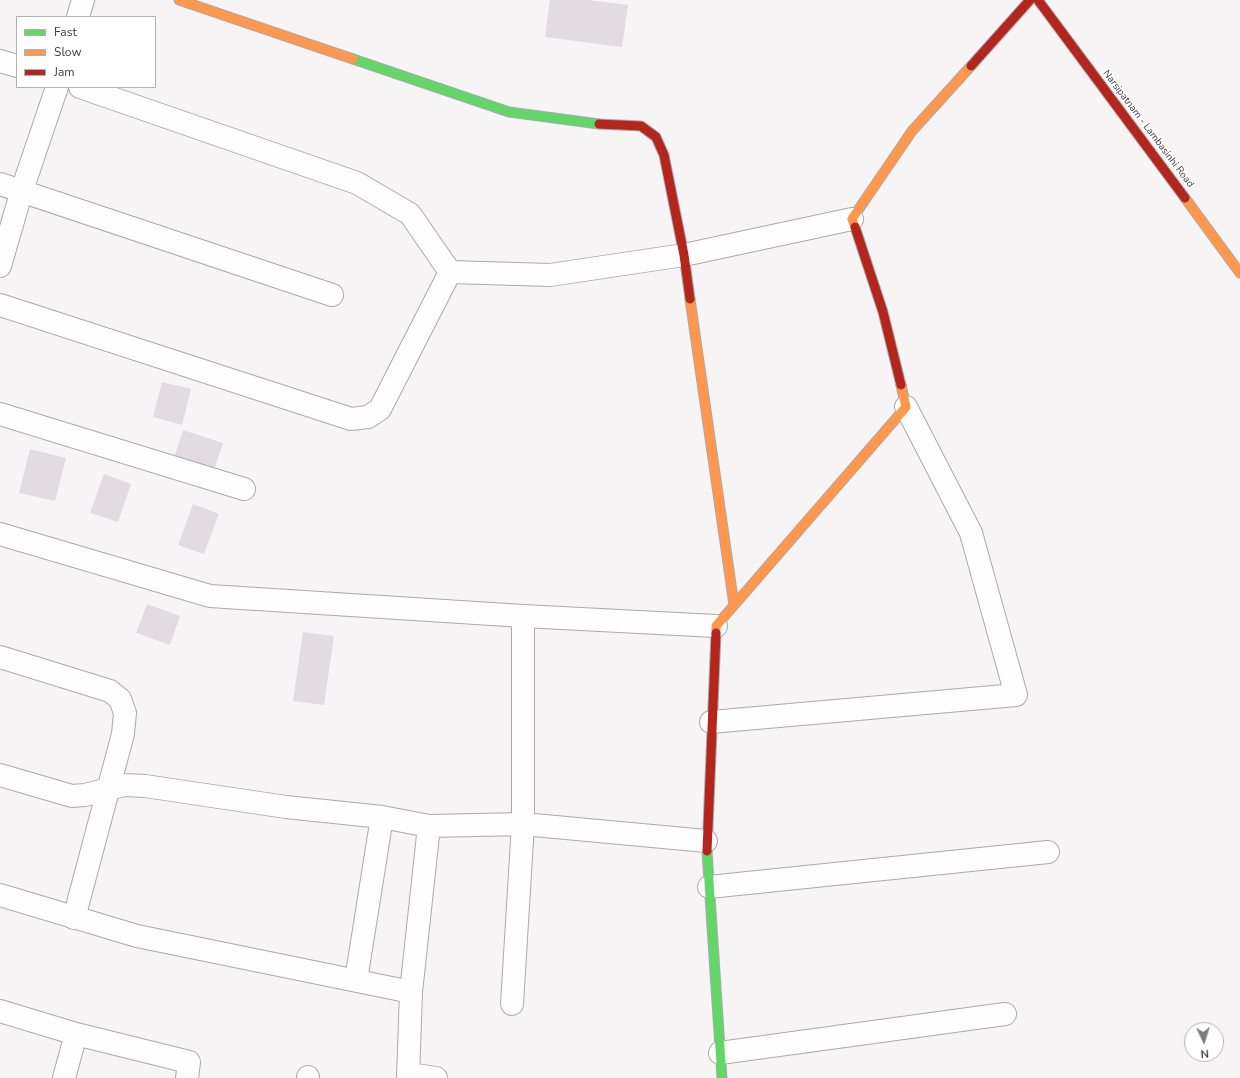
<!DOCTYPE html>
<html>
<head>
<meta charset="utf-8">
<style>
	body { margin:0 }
	#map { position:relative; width:1240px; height:1078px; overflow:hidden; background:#f7f4f6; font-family:"Nunito Sans",sans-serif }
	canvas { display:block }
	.legend { position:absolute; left:16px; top:16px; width:140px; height:72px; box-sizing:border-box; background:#fff; border:1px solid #b2b1b1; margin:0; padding:5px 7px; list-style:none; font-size:12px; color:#3e3c3d }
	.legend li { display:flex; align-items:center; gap:8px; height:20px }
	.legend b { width:20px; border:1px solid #b2b1b1 }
	.north { position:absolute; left:1184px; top:1022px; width:40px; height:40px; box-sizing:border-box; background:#fff; border:1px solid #b2b1b1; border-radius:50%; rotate:176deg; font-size:11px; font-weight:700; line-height:16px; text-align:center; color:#3e3c3d }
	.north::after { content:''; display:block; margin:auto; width:14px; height:18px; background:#7f7c7e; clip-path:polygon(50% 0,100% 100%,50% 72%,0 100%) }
</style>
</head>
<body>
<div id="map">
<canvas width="1240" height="1078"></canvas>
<ul class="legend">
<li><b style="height:5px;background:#63d668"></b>Fast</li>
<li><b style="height:5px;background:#ff974d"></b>Slow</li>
<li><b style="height:5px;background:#b3261e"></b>Jam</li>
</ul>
<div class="north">N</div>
</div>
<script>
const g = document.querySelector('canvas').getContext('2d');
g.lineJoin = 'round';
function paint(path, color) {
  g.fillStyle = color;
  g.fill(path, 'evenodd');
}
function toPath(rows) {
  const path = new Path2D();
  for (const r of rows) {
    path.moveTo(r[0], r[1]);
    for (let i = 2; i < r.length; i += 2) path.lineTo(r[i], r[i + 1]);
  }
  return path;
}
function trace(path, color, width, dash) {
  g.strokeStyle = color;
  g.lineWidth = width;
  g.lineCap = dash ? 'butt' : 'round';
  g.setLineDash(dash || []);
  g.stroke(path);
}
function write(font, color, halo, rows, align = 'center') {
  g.font = font + ' "Nunito Sans",sans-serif';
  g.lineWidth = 3;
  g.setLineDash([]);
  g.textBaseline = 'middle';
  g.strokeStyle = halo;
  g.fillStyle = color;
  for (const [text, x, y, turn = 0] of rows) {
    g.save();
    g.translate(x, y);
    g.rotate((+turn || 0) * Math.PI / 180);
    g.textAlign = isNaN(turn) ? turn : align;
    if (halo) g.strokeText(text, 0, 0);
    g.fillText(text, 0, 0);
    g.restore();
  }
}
const building = toPath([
	[550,0,588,0,628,5,622,47,545,37],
	[162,382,191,389,182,425,153,417],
	[183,430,223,443,213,473,173,461],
	[30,449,66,458,55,501,19,493],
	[104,474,131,484,118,522,90,513],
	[193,504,219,514,204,554,178,545],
	[147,604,180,616,170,645,136,633],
	[303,632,334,636,324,705,293,701]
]);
const street = toPath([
	[78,17,83,0],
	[0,61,17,66],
	[80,87,357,183,410,214,450,272],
	[0,184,332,295],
	[0,266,22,190,57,87],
	[450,272,550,275,684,255,852,219],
	[0,305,351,419,368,417,380,409,450,272],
	[0,414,244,489],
	[0,534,210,596,523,616,716,626],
	[0,657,110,691,120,699,125,713,123,734,74,918],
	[711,722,1016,695,971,533,906,407],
	[0,775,72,796,85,795,124,785,145,786,286,807,382,817,429,826,523,824,706,841],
	[709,887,1048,852],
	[0,895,137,936,411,992],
	[356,980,382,817],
	[512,1004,523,824,523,616],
	[0,1011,76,1034,189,1062,187,1078],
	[720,1053,1005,1014],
	[409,1074,436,1078],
	[64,1078,76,1034],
	[308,1078,308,1077],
	[408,1078,411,992,429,826]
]);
const fast = toPath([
	[353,59,509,112,599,124],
	[707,851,722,1078]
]);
const slow = toPath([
	[179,0,353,59],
	[1185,198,1240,273],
	[855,227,852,219,912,131,971,66],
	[690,299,734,605],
	[716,633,716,626,906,407,901,385]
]);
const jam = toPath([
	[1038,0,1185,198],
	[971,66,1030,0],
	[599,124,641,126,656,137,664,155,684,255,690,299],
	[855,227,883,312,901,385],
	[707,851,716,633]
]);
const streetNames = [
	["Narsipatnam - Lambasinhi Road",1148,129,53]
];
paint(building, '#e2dbe1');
trace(street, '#aba9ab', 24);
trace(fast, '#aba9ab', 11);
trace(slow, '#aba9ab', 11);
trace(jam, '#aba9ab', 11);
trace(street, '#fefdfe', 22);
trace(fast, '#63d668', 9);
trace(slow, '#ff974d', 9);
trace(jam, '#b3261e', 9);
write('10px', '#3e3c3d', '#fff', streetNames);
</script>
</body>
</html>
